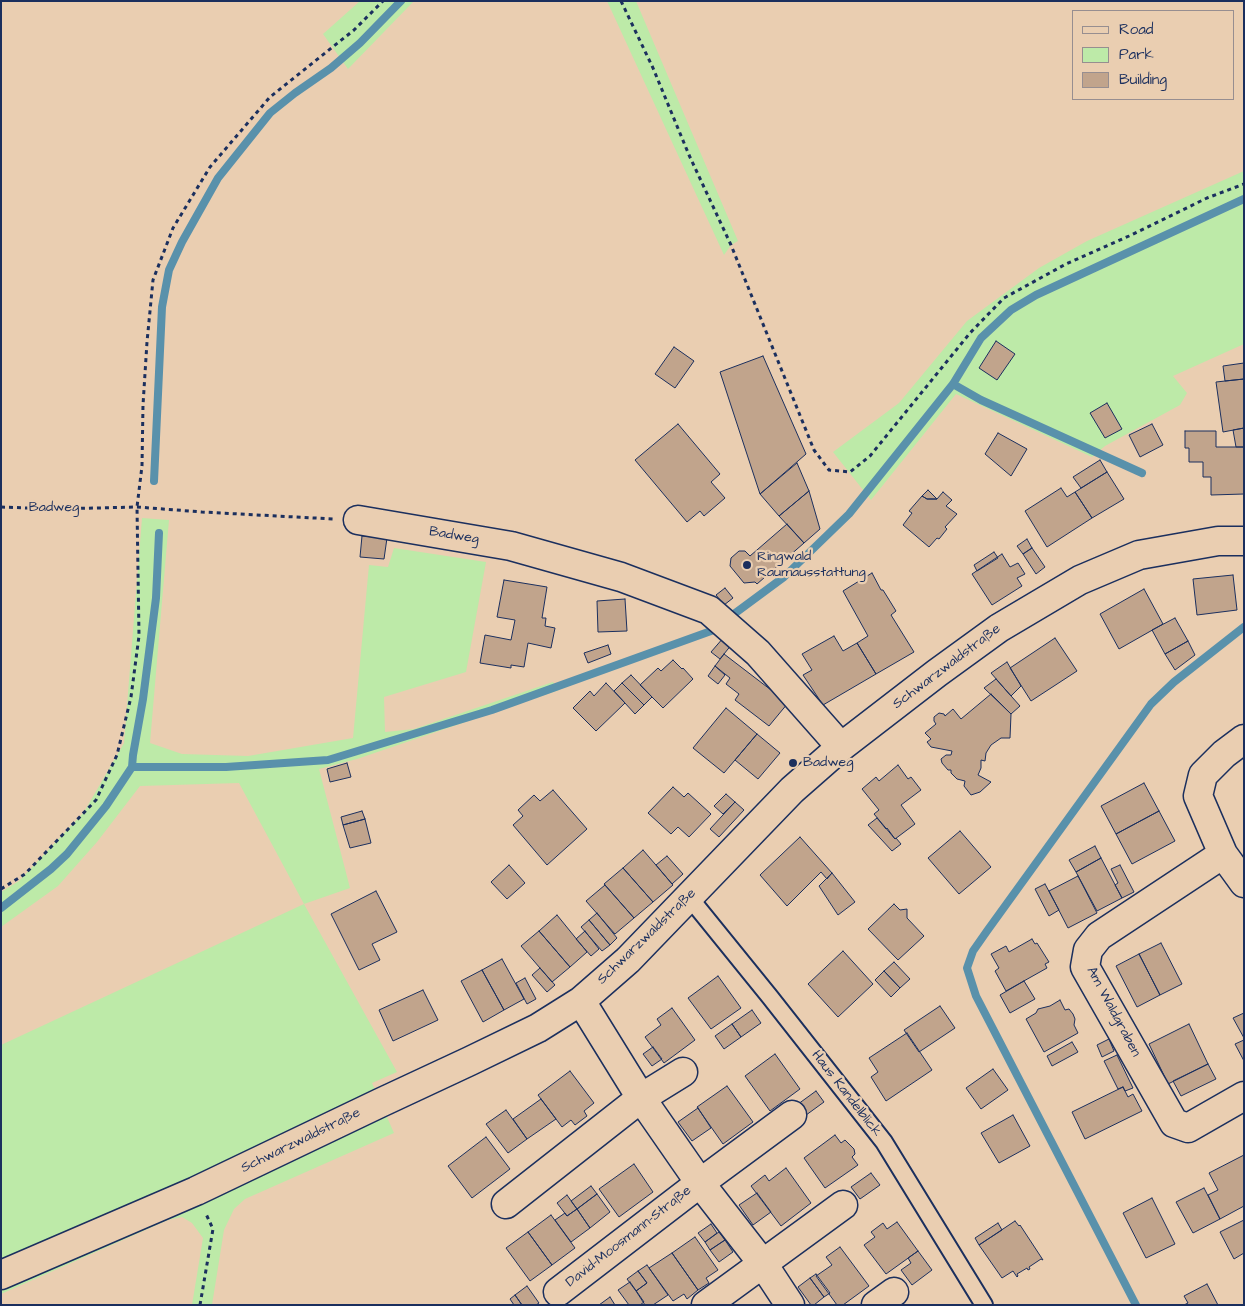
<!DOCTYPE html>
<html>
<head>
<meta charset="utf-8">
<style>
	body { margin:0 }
	#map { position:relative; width:1245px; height:1306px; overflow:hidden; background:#eaceb1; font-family:"Architects Daughter",sans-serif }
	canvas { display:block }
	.frame { position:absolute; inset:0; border:2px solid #1b2f5e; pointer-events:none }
	.legend { position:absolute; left:1072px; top:10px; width:162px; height:90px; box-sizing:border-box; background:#eaceb1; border:1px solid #978e90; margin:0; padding:6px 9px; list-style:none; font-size:15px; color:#1b2f5e }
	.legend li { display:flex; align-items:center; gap:10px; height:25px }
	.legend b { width:25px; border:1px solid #978e90 }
</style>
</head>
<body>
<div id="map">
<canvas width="1245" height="1306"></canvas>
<div class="frame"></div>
<ul class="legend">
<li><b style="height:6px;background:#eaceb1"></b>Road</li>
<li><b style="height:14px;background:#bdeaa8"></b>Park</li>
<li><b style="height:14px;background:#c1a48c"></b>Building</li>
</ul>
</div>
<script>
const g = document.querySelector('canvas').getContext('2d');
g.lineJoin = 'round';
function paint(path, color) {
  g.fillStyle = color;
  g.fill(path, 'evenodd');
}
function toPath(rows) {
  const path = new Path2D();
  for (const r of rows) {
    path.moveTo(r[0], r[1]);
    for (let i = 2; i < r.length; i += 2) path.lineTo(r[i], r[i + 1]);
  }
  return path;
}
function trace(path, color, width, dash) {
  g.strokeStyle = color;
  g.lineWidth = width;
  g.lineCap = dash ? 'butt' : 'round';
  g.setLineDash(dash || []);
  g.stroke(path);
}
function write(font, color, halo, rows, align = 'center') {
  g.font = font + ' "Architects Daughter",sans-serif';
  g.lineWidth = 4.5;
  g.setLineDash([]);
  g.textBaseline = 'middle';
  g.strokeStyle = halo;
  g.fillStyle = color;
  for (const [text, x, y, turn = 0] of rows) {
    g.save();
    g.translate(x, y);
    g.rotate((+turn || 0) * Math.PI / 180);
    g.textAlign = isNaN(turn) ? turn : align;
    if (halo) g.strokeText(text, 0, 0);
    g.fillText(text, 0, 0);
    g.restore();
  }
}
const green = toPath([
	[360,1,414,1,348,69,323,34],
	[607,1,636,1,738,241,731,245,724,255],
	[1244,171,1244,344,1173,376,1187,393,1180,405,1105,446,1092,457,956,394,871,500,833,452,899,403,967,321,1039,268,1087,241],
	[142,518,169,520,150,743,182,754,248,756,353,738,369,565,388,567,394,548,486,562,466,672,384,697,385,732,414,729,553,682,559,690,357,759,319,769,350,888,304,904,397,1072,372,1083,394,1133,245,1199,234,1209,224,1230,212,1305,192,1305,203,1238,192,1223,182,1217,168,1220,1,1294,1,1045,304,904,239,783,140,786,97,842,58,886,1,927,1,892,19,881,84,812,124,743]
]);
const stream = toPath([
	[953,384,981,400,1142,473],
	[154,481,162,307,169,270,182,242,218,178,270,113,295,93,331,68,360,43,401,1],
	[132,767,226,767,328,760,492,710,711,631,784,577,849,514,953,384,981,338,1011,310,1036,295,1244,199],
	[1,908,51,869,67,854,106,806,132,767,133,755,143,699,156,598,159,533],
	[1136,1305,976,996,967,968,973,951,987,931,1151,704,1174,682,1244,627]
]);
const building = toPath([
	[996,341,1015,354,997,380,979,368,996,341],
	[674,347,694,361,675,388,655,374,674,347],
	[763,356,806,454,760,494,720,372,763,356],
	[1244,363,1244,379,1225,381,1223,366,1244,363],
	[1244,379,1244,428,1223,432,1216,382,1244,379],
	[1107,403,1122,429,1105,438,1090,413,1107,403],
	[678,424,720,474,711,482,725,498,704,516,700,511,687,522,635,460,678,424],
	[1152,424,1163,445,1140,457,1129,435,1152,424],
	[1244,428,1244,447,1236,447,1233,430,1244,428],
	[1185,431,1216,431,1216,447,1244,447,1244,494,1211,495,1211,477,1203,477,1203,462,1189,462,1189,448,1185,448,1185,431],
	[998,433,1027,449,1011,476,985,454,998,433],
	[1100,460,1107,472,1081,488,1073,477,1100,460],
	[797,463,809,491,779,516,760,494,797,463],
	[1107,472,1124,499,1092,518,1075,492,1107,472],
	[1061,488,1067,497,1075,492,1092,518,1047,547,1025,511,1061,488],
	[928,490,937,499,927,499,922,496,928,490],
	[809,491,820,529,804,543,779,516,809,491],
	[943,492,952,500,946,506,957,514,945,527,947,529,939,539,937,538,929,547,903,525,912,513,909,511,922,496,927,499,937,499,943,492],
	[787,524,804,543,757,584,755,582,744,583,730,566,731,558,739,551,745,551,750,556,787,524],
	[362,536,387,538,384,559,360,557,362,536],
	[1027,539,1032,548,1023,554,1017,546,1027,539],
	[1032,548,1045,567,1036,574,1023,554,1032,548],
	[994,552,998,558,977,571,974,565,994,552],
	[1002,554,1010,567,1018,563,1025,574,1017,578,1022,586,992,605,972,574,1002,554],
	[872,573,881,590,883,590,896,611,891,615,914,652,876,674,857,643,868,636,843,591,872,573],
	[1233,575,1237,610,1197,615,1193,579,1233,575],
	[504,580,547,587,542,618,546,618,545,626,555,628,551,648,528,643,524,667,511,665,511,668,480,663,485,635,511,640,515,620,497,617,504,580],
	[725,588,733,598,724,605,716,595,725,588],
	[1144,589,1163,624,1119,649,1100,614,1144,589],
	[625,599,627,631,598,632,597,601,625,599],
	[1175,618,1188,641,1165,654,1152,630,1175,618],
	[834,636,843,651,857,643,876,674,823,705,803,675,812,670,802,654,834,636],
	[724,637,732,644,720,659,711,652,724,637],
	[1055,638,1077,671,1031,701,1010,668,1055,638],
	[1188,641,1195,655,1175,670,1165,654,1188,641],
	[608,645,611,654,588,663,584,653,608,645],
	[724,654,788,703,769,726,735,700,739,694,726,684,730,678,715,666,724,654],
	[673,660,682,669,683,668,693,679,663,708,640,685,658,668,661,671,673,660],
	[1007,662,1021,686,1011,696,991,673,1007,662],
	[715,666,725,675,718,684,708,676,715,666],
	[631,675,652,697,644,705,622,683,631,675],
	[996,679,1020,706,1011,714,984,688,996,679],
	[606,683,625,703,596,731,573,708,590,691,594,696,606,683],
	[622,683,644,705,635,714,614,691,622,683],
	[991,694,1011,714,1010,738,1001,738,991,745,986,753,985,761,981,760,981,768,978,775,991,782,980,792,971,795,964,786,965,781,957,779,951,773,951,770,948,770,942,763,941,759,946,755,951,755,952,751,931,747,927,742,931,739,925,733,936,724,934,721,934,717,939,713,944,714,945,716,953,709,961,719,991,694],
	[726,708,757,734,724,773,693,748,726,708],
	[757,734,780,753,758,779,735,760,757,734],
	[347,763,351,777,330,782,327,769,347,763],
	[898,765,908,779,911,777,921,790,901,805,915,824,895,839,874,814,879,810,862,789,876,777,879,781,898,765],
	[1144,783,1159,811,1116,834,1101,806,1144,783],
	[673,787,684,797,688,793,711,814,689,837,678,827,671,834,648,813,673,787],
	[553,790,587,829,547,865,513,825,523,816,518,810,534,795,540,801,553,790],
	[726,794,735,802,723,814,714,806,726,794],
	[735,802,744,810,719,837,710,829,735,802],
	[362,811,365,819,343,825,341,817,362,811],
	[1159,811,1175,841,1132,864,1116,834,1159,811],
	[877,818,886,829,887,828,895,839,896,838,901,844,892,851,868,825,877,818],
	[365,819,371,843,350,848,343,825,365,819],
	[960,831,991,867,959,894,928,858,960,831],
	[800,837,832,873,827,879,821,872,787,906,760,875,800,837],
	[1095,846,1101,858,1076,872,1069,860,1095,846],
	[643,850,673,885,653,902,623,868,643,850],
	[667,856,683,874,672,884,656,865,667,856],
	[1101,858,1122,898,1097,911,1076,872,1101,858],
	[509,865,525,883,507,899,491,882,509,865],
	[1120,865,1134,892,1122,898,1115,885,1118,883,1111,869,1120,865],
	[623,868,653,902,634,918,604,884,623,868],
	[832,873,855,902,838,915,819,886,832,873],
	[1078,876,1097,913,1068,928,1049,891,1078,876],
	[1045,884,1059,910,1049,916,1035,889,1045,884],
	[605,885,634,918,615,934,586,901,605,885],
	[376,891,397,932,372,944,380,960,359,970,331,914,376,891],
	[894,904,900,910,907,909,907,918,924,936,898,960,868,929,894,904],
	[597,913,617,938,610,945,589,920,597,913],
	[557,915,587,952,570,967,539,931,557,915],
	[589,920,610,945,602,951,581,927,589,920],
	[539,931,570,967,552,982,521,946,539,931],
	[585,931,599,949,591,956,576,939,585,931],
	[1032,939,1035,944,1037,943,1049,962,1045,964,1047,968,1006,991,995,971,999,968,991,954,1006,946,1009,952,1032,939],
	[1161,943,1182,984,1160,995,1139,954,1161,943],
	[843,951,873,984,838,1017,808,984,843,951],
	[1139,954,1160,995,1137,1007,1116,966,1139,954],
	[502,959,524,999,504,1010,482,970,502,959],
	[894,962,910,979,900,988,884,971,894,962],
	[540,968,555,985,547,992,532,975,540,968],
	[482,970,504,1010,483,1022,461,981,482,970],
	[884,971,900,988,891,997,875,980,884,971],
	[718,976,741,1008,711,1029,688,998,718,976],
	[525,978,536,999,527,1004,516,983,525,978],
	[1024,981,1035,999,1010,1013,1000,995,1024,981],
	[423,990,438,1020,393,1041,379,1010,423,990],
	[1060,1000,1065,1010,1069,1009,1073,1014,1075,1019,1074,1025,1078,1033,1044,1052,1026,1019,1036,1013,1038,1009,1050,1006,1060,1000],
	[940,1006,955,1028,919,1052,904,1030,940,1006],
	[672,1008,695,1040,664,1063,645,1037,661,1025,657,1019,672,1008],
	[752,1010,761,1023,741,1037,732,1024,752,1010],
	[1244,1013,1244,1038,1233,1018,1244,1013],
	[732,1024,741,1037,724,1049,715,1036,732,1024],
	[1189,1024,1208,1064,1168,1084,1149,1044,1189,1024],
	[907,1033,932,1070,886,1101,871,1077,878,1072,869,1058,907,1033],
	[1109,1039,1114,1051,1102,1057,1097,1045,1109,1039],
	[1244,1040,1244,1061,1235,1044,1244,1040],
	[1072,1042,1078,1052,1052,1066,1047,1056,1072,1042],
	[653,1047,662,1059,652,1066,643,1054,653,1047],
	[775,1054,800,1089,770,1111,745,1076,775,1054],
	[1117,1055,1133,1088,1125,1091,1123,1087,1118,1089,1104,1061,1117,1055],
	[1208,1064,1216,1079,1181,1096,1173,1081,1208,1064],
	[993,1069,1008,1090,981,1109,966,1088,993,1069],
	[570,1071,594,1103,584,1111,587,1116,575,1125,571,1120,562,1127,538,1095,570,1071],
	[727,1086,753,1122,723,1144,697,1107,727,1086],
	[1123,1087,1128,1097,1133,1094,1142,1111,1085,1139,1072,1112,1123,1087],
	[816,1091,824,1102,802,1118,794,1107,816,1091],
	[541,1099,556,1119,527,1139,513,1119,541,1099],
	[698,1108,711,1128,692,1141,678,1122,698,1108],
	[506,1110,527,1139,508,1153,486,1124,506,1110],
	[1013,1115,1030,1146,999,1163,981,1133,1013,1115],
	[835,1135,841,1143,845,1140,854,1149,855,1154,852,1157,858,1165,825,1188,804,1158,835,1135],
	[486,1137,510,1169,472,1198,448,1166,486,1137],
	[1244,1155,1244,1206,1220,1219,1208,1195,1218,1190,1209,1173,1244,1155],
	[634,1164,653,1192,619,1217,599,1189,634,1164],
	[786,1168,811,1203,781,1226,751,1186,765,1175,769,1181,786,1168],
	[871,1173,880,1185,860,1199,851,1187,871,1173],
	[591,1186,597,1194,577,1209,571,1201,591,1186],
	[1204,1188,1220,1219,1193,1233,1176,1202,1204,1188],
	[757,1193,771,1212,753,1225,739,1205,757,1193],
	[597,1194,610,1212,590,1228,577,1209,597,1194],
	[567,1195,577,1209,567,1216,557,1203,567,1195],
	[1152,1198,1175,1244,1146,1258,1123,1213,1152,1198],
	[577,1209,590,1228,571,1242,555,1220,565,1213,567,1216,577,1209],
	[551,1215,575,1248,552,1265,528,1232,551,1215],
	[1244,1220,1244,1253,1234,1259,1220,1232,1244,1220],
	[1015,1221,1019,1226,1020,1225,1043,1260,1041,1259,1029,1267,1030,1269,1028,1270,1027,1268,1017,1274,1018,1276,1017,1277,1013,1271,1002,1278,979,1245,1015,1221],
	[897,1222,918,1251,886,1274,864,1245,875,1237,871,1232,883,1223,887,1229,897,1222],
	[998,1223,1002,1230,979,1245,975,1238,998,1223],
	[711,1224,717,1233,705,1242,698,1233,711,1224],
	[528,1232,552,1265,530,1281,506,1248,528,1232],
	[719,1232,725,1240,710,1250,705,1242,719,1232],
	[695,1237,718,1270,706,1278,709,1283,698,1290,672,1253,695,1237],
	[725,1240,733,1252,719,1262,710,1250,725,1240],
	[840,1247,869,1286,843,1305,837,1305,816,1276,832,1265,826,1257,840,1247],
	[918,1251,932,1270,912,1285,901,1270,911,1263,908,1258,918,1251],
	[672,1253,698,1290,687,1299,684,1294,673,1301,649,1268,672,1253],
	[647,1265,668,1295,653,1305,645,1305,636,1291,647,1283,638,1271,647,1265],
	[638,1271,647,1283,636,1291,627,1279,638,1271],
	[816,1274,830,1293,824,1297,810,1278,816,1274],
	[810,1278,824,1297,814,1305,811,1305,798,1287,810,1278],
	[630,1282,644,1302,640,1305,629,1305,618,1290,630,1282],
	[1207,1284,1218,1305,1184,1305,1188,1303,1184,1296,1207,1284],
	[527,1286,539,1303,536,1305,522,1305,515,1295,527,1286],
	[515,1295,522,1305,514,1305,510,1299,515,1295],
	[610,1297,615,1305,599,1305,610,1297]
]);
const path = toPath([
	[621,1,653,68,689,155,731,245,814,450,829,470,850,472,870,456,970,333,1004,298,1066,264,1129,236,1207,198,1244,184],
	[1,507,55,509,137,507,202,512,333,519],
	[1,889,25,874,96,800,117,755,131,697,139,636,137,507,142,466,143,405,147,342,153,280,173,228,210,167,270,97,354,30,383,1],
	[200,1305,213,1229,206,1214]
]);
const service = toPath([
	[689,897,770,997,884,1142,984,1305]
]);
const minor = toPath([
	[358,520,511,546,621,577,709,610,758,653,841,747],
	[1244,739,1224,754,1203,775,1198,796,1223,854,1244,883],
	[1223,854,1099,936,1088,950,1085,967,1174,1123,1188,1128,1244,1096],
	[581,1001,641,1098,700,1183,763,1264,790,1305],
	[506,1204,641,1098,683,1072],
	[1,1275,196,1191,380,1103,470,1061,538,1028,581,1001,628,960,792,790,841,747,937,673,999,628,1080,580,1139,555,1218,541,1244,541],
	[558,1292,700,1183,792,1115],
	[706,1305,843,1205],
	[876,1305,894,1292]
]);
const markers = [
	[747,565,5,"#1b2f5e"],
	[793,763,5,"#1b2f5e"]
];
const streetNames = [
	["Badweg",54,508],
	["Badweg",454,536,9],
	["Schwarzwaldstraße",947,667,-37],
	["Schwarzwaldstraße",647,937,-44],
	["Am Waldgraben",1113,1012,62],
	["Haus Kandelblick",846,1094,52],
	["Schwarzwaldstraße",301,1141,-26],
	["David-Moosmann-Straße",629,1237,-38]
];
const poiNames = [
	["Ringwald",757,557],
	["Raumausstattung",757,573],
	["Badweg",803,763]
];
paint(green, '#bdeaa8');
trace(stream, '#5991ab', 8);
paint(building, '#c1a48c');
trace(building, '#1b2f5e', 1);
trace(service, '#1b2f5e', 20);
trace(minor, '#1b2f5e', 31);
trace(path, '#1b2f5e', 3, [4, 4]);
trace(service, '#eaceb1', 16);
trace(minor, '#eaceb1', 28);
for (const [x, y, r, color] of markers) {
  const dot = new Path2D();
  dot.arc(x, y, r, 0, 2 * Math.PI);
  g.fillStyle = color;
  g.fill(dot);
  trace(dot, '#eaceb1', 2);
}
write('14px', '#1b2f5e', '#eaceb1', streetNames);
write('14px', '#1b2f5e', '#eaceb1', poiNames, 'left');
</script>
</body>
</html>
